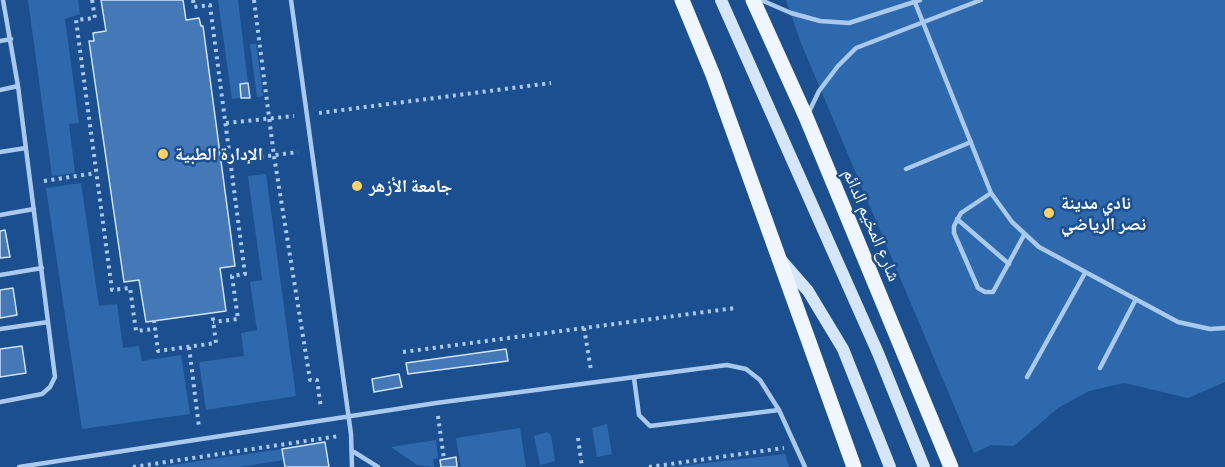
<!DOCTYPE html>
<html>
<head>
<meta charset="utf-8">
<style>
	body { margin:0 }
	canvas { display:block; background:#1b4f8f }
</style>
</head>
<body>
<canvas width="1225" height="467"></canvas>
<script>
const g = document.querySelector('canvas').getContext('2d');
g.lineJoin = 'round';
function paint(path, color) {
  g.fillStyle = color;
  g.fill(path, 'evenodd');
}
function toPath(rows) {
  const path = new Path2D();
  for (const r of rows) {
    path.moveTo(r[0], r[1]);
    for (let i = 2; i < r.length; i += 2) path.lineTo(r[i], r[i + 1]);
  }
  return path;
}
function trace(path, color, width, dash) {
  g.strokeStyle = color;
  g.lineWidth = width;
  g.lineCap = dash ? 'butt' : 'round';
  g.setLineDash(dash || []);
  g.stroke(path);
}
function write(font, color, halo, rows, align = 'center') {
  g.font = font + ' Barlow,"Noto Naskh Arabic",sans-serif';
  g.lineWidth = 5;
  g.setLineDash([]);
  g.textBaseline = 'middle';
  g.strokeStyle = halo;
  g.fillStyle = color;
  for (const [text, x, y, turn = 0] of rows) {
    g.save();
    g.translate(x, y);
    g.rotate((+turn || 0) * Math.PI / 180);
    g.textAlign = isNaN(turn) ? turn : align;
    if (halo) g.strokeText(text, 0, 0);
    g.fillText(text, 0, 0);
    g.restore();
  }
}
const green = toPath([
	[28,0,78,0,80,14,65,19,79,123,69,124,75,173,52,176],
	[218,0,238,0,248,83,240,84,241,98,232,99],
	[786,0,1225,0,1225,382,1188,398,1124,383,1089,391,1058,408,1014,446,991,445,974,453,801,43],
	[250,44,256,44,263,96,257,97],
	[266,174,296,396,206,410,199,362,244,356,241,333,257,330,250,282,262,280,248,176],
	[81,183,99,306,117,304,123,348,139,346,142,361,181,355,190,414,82,429,46,188],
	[607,424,612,454,597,457,592,428],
	[520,428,526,467,461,467,456,438],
	[547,432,551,435,555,461,540,465,534,436],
	[436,440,438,458,433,459,434,467,417,465,391,447],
	[282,449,284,460,239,467,159,467],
	[785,454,789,467,672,467]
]);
const building = toPath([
	[101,0,183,0,186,20,199,18,201,26,203,26,235,266,220,268,226,311,146,322,139,280,124,282,89,41,94,41,93,33,106,31,101,0],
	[248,83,250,98,241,98,240,84,248,83],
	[5,230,10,257,0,258,0,231,5,230],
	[13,288,17,315,0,318,0,290,13,288],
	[22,346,26,373,0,377,0,349,22,346],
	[506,349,508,361,408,374,406,363,506,349],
	[399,374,402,387,374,392,372,379,399,374],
	[325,442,329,467,285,467,282,449,325,442],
	[456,457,457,467,441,467,440,460,456,457]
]);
const path = toPath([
	[92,0,95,18,76,20,112,290,130,288,136,331,155,329],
	[193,0,194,7,210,5,245,274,232,276,238,319,213,322],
	[254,0,274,156,310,380,317,380,321,408],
	[319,113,551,83],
	[226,123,294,116],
	[231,161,298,152],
	[44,181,96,173],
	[154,320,158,351,216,343,212,312],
	[584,328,591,370],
	[189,347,199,427],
	[403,352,735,308],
	[438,416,444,459],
	[578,438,582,467],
	[133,467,339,436],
	[649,467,784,448]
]);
const lane = toPath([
	[291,0,351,434,352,467],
	[761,0,791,13,820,21,849,23,920,0],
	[914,0,991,193,1012,222,1039,247,1178,322,1210,329,1225,328],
	[0,41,11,39],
	[0,90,18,86],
	[808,114,819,91,838,66,856,48,981,0],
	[0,152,26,148],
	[906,169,971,142],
	[991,193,961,213,954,226,954,233,978,288,985,292,993,292,1024,235],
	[0,215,34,209],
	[957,219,1009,264],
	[0,275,42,268],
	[0,329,48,322],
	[1100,368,1136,299],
	[1027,377,1085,273],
	[634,378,639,415,650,426,779,410],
	[0,402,42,394,50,387,55,377,18,86,3,0],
	[354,452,378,467],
	[19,467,436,403,727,365,746,369,760,380,779,410,805,467]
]);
const secondary = toPath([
	[721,0,878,353,924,467],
	[781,260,808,291,843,349,890,467]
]);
const primary = toPath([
	[682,0,713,75,854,467],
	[753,0,806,117,951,467]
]);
const markers = [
	[163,154,6,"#ffd166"],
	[357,186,6,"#ffd166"],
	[1049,213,6,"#ffd166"]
];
const poiNames = [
	["الإدارة الطبية",175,154],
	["جامعة الأزهر",369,186],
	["نادي مدينة",1061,203],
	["نصر الرياضي",1061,224]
];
const streetNames = [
	["شارع المخيم الدائم",872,225,67]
];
paint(green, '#2e69ad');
paint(building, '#4478b7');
trace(building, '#cfe3fa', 1.5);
trace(path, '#a9c9ee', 4, [3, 4.5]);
trace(lane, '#a9c9ee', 4.5);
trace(secondary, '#d6e6fa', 12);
trace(primary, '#f0f6ff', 15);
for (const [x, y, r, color] of markers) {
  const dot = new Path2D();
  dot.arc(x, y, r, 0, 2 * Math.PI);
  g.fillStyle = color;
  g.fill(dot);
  trace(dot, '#1b4f8f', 2);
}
write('bold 18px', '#fff', '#1b4f8f', poiNames, 'left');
write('18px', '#fff', '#1b4f8f', streetNames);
</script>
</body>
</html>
